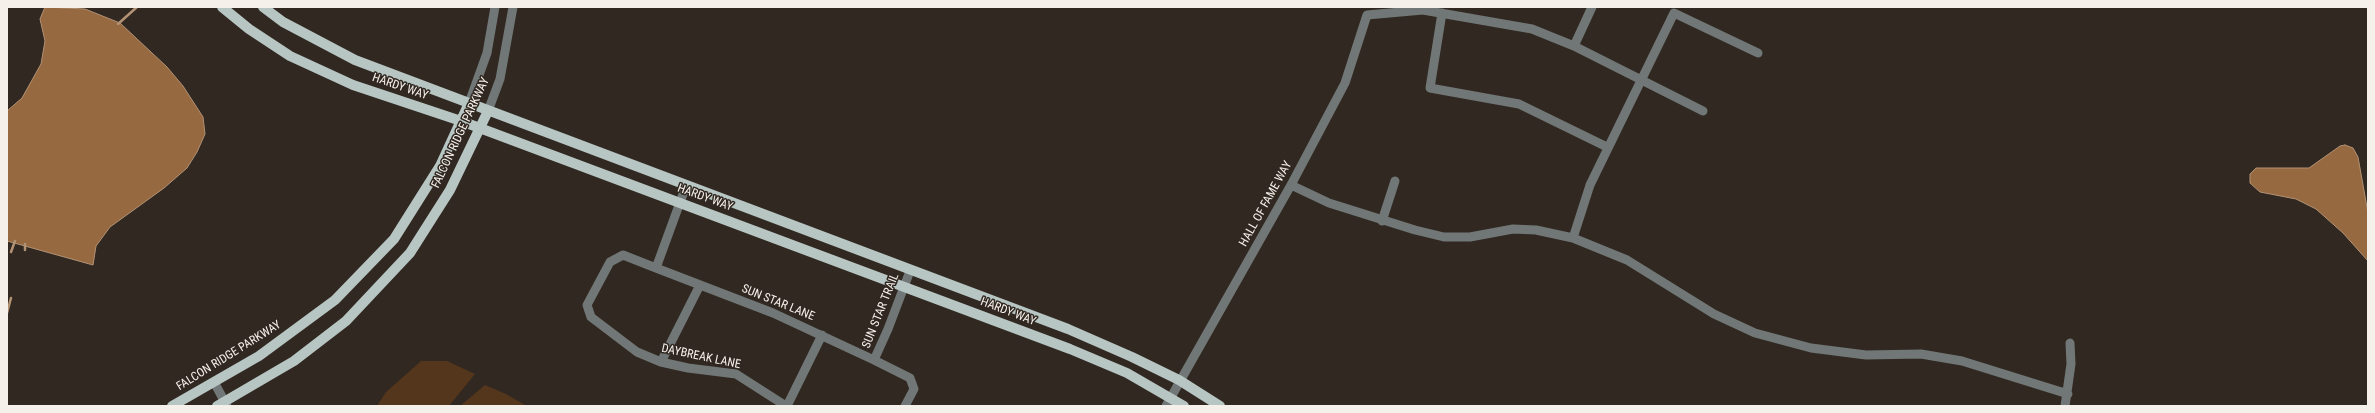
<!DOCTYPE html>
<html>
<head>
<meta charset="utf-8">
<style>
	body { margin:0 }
	#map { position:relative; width:2375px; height:413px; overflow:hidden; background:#302821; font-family:"Roboto Condensed",sans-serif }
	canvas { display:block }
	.frame { position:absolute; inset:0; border:8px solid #f6f0eb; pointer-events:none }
</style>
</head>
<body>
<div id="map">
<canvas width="2375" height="413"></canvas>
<div class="frame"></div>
</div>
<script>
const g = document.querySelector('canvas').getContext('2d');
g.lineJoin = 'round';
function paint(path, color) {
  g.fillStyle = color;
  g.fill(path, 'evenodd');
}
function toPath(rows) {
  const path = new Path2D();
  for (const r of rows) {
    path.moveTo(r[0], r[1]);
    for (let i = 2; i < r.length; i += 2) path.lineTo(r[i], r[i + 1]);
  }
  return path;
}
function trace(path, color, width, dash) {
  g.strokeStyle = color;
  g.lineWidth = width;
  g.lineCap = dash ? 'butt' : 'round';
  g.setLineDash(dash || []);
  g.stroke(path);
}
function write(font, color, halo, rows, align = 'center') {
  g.font = font + ' "Roboto Condensed",sans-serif';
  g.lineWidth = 3;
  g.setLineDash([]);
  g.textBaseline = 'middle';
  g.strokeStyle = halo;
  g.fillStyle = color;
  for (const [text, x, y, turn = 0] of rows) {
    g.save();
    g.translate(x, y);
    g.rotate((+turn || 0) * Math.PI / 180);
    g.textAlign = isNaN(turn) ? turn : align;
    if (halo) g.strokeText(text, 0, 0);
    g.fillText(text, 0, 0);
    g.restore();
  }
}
const green = toPath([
	[421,361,447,361,475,374,449,406,377,406,386,392],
	[485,385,506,394,527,406,460,406]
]);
const water = toPath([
	[45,7,85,9,120,23,167,67,183,86,203,117,205,134,197,152,187,168,164,188,110,227,96,246,93,265,7,241,7,111,22,98,41,64,45,41,40,19,45,7],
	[2345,145,2353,148,2358,157,2368,213,2368,261,2343,233,2316,209,2296,199,2260,192,2250,183,2250,174,2256,168,2309,168,2340,146,2345,145]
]);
const stream = toPath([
	[118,24,137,7],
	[25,250,25,244],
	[11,252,15,241],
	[7,313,11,298]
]);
const minor = toPath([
	[1442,13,1430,88,1519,104,1607,147],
	[1574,46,1592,7],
	[469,103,487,53,495,7],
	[488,111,500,79,513,7],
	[1291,185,1329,203,1415,230,1444,237,1470,237,1513,229,1536,230,1573,238,1627,260,1714,314,1755,333,1811,348,1866,355,1921,354,1962,361,2068,394],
	[1382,221,1395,181],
	[1573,238,1590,185,1674,13,1758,53],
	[656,268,686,186],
	[874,360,888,329,910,271],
	[661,362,700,285],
	[214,382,227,406],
	[786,406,736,374,688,368,661,362,637,352,591,317,587,305,610,262,623,255,656,268,773,313,874,360,910,378,914,389,905,406],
	[787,406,822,335],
	[1166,406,1291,185,1345,83,1367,15,1423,10,1532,29,1574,46,1703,111],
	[2065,406,2071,364,2070,343]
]);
const major = toPath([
	[222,7,249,29,290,56,353,85,461,121,1070,349,1127,373,1184,406],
	[263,7,283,22,355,60,1068,329,1132,357,1179,380,1220,406],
	[172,406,259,356,335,300,394,239,440,166,469,103],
	[217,406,294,361,346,321,410,253,450,190,488,111]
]);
const streetNames = [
	["HARDY WAY",400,87,19],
	["FALCON RIDGE PARKWAY",461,133,-65],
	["HARDY WAY",705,198,20],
	["HALL OF FAME WAY",1266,204,-61],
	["SUN STAR LANE",778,303,22],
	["SUN STAR TRAIL",881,311,-68],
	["HARDY WAY",1008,312,21],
	["FALCON RIDGE PARKWAY",229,356,-32],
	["DAYBREAK LANE",701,357,12]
];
paint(green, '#53361c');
paint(water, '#966941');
trace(water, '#b39274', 1);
trace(stream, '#b39274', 2.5);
trace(minor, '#717776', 9);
trace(major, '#b7c5c3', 10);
write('12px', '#f6f0eb', '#302821', streetNames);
</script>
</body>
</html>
